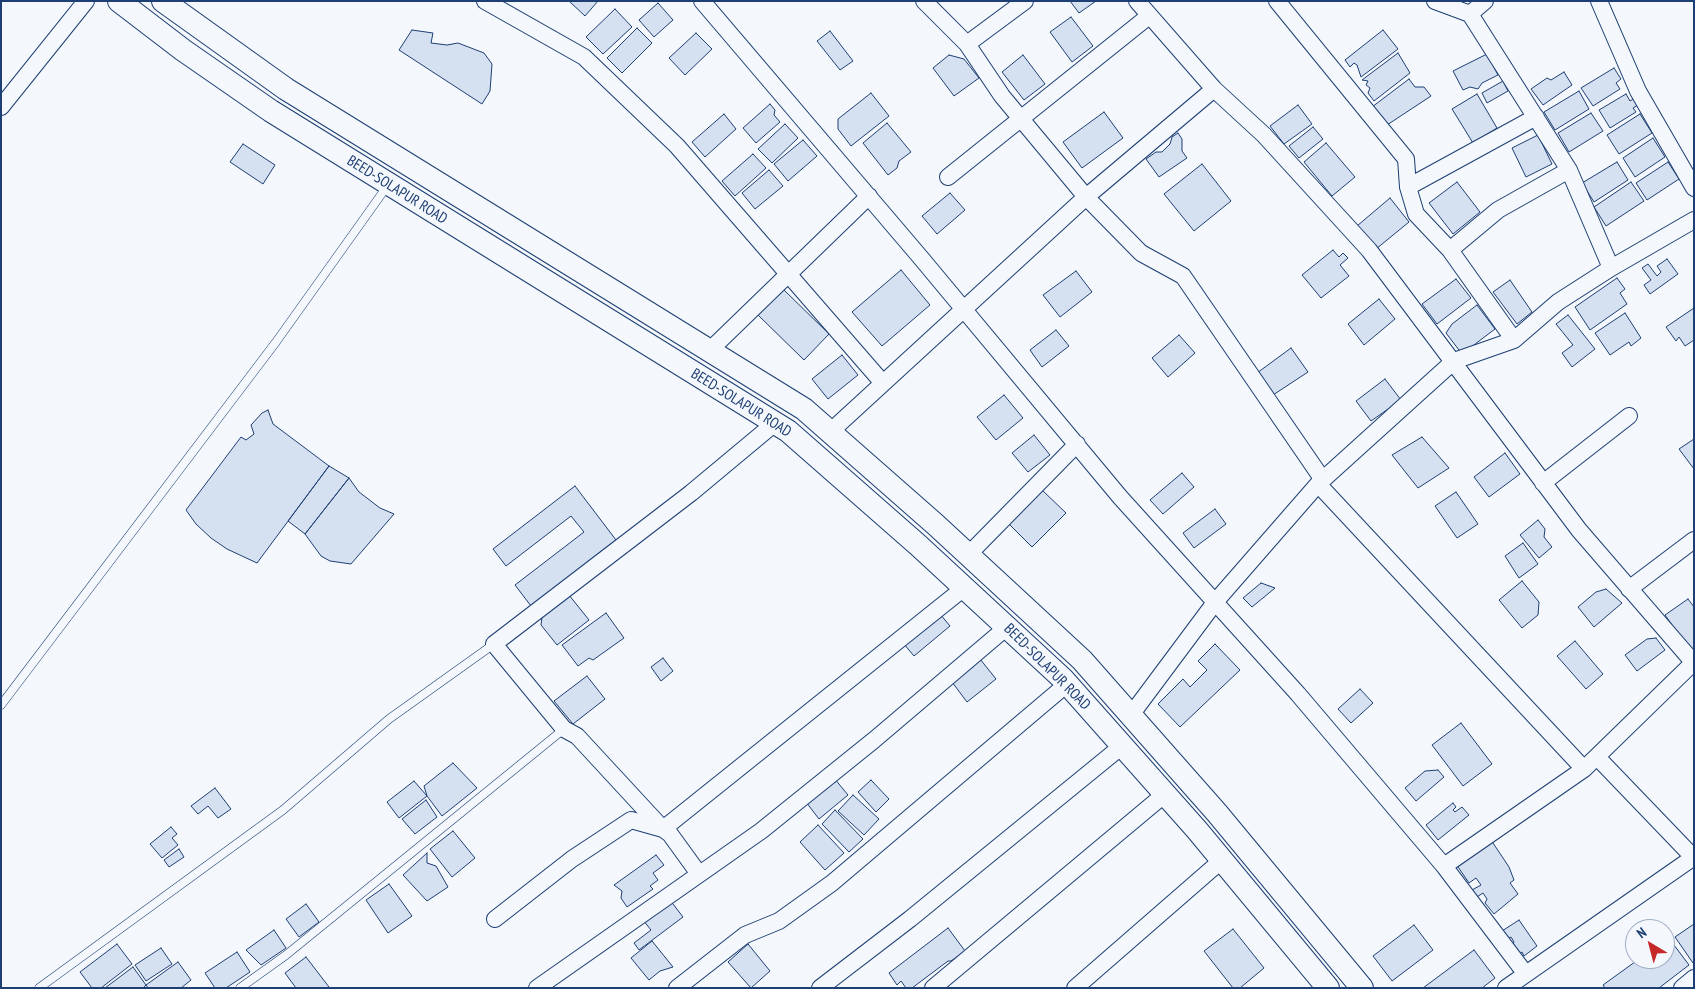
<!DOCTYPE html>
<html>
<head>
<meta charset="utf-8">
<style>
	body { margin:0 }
	#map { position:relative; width:1695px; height:989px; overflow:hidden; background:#f4f7fb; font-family:"PT Sans Narrow",sans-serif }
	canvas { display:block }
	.frame { position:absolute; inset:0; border:2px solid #1d3f73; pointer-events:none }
	.north { position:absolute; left:1625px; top:919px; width:50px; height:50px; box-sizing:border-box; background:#f4f7fb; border:1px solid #9eadc5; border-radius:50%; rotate:323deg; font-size:14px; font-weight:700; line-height:20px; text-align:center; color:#1d3f73 }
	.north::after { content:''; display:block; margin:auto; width:18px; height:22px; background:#c62828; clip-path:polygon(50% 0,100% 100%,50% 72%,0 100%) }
</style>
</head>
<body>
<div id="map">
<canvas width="1695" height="989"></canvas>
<div class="frame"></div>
<div class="north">N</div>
</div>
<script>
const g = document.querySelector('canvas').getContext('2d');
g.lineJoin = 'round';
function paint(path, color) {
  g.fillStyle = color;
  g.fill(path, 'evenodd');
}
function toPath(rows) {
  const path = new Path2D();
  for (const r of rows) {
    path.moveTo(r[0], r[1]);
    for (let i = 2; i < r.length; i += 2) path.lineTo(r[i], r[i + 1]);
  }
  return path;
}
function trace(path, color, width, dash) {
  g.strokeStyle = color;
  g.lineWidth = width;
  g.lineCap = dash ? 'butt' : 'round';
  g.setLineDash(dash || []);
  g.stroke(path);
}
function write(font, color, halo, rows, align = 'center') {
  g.font = font + ' "PT Sans Narrow",sans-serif';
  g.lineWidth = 4;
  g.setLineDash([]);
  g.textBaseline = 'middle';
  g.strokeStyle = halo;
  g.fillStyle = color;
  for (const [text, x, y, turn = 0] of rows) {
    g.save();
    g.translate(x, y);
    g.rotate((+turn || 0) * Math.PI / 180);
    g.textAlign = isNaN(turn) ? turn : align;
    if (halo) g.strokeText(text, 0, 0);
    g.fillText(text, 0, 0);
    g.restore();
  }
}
const building = toPath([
	[569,1,598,1,585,16,569,1],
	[1070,1,1096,1,1079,13,1070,1],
	[658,3,673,20,654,37,639,20,658,3],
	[615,9,632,27,603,54,586,37,615,9],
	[1071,17,1093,46,1072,62,1050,32,1071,17],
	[637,28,652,43,622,73,607,58,637,28],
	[412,30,433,33,431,43,447,45,458,43,484,53,492,64,490,91,482,104,399,50,412,30],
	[1383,30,1398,49,1361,77,1357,65,1354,63,1350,67,1345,60,1383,30],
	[830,31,853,61,840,70,817,41,830,31],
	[696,33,712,49,685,75,669,58,696,33],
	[1398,53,1410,73,1374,101,1368,93,1370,88,1366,85,1368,81,1362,80,1398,53],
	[1487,54,1498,75,1482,83,1478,89,1470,87,1463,90,1453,71,1487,54],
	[949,55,964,59,979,78,954,96,933,68,949,55],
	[1023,55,1045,84,1024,100,1002,72,1023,55],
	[1614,68,1621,79,1616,83,1620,89,1593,106,1581,88,1614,68],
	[1564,72,1572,85,1543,105,1531,89,1547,78,1551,80,1564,72],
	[1409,79,1415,87,1424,87,1431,96,1387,125,1372,107,1409,79],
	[1503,81,1508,91,1487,103,1482,93,1503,81],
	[1579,91,1589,109,1555,130,1544,112,1579,91],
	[871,93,889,116,851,146,838,129,838,119,871,93],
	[1477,94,1497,128,1473,143,1452,109,1477,94],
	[1626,94,1630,101,1636,97,1640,104,1633,108,1636,112,1610,128,1599,110,1626,94],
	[770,104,775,110,774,115,780,122,756,143,743,128,770,104],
	[1298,105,1312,124,1284,144,1270,126,1298,105],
	[1104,112,1123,138,1082,168,1063,142,1104,112],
	[1591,113,1603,131,1569,152,1558,133,1591,113],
	[724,114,736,129,705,157,692,142,724,114],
	[1640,114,1652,133,1619,154,1607,135,1640,114],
	[887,123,911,152,899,161,897,168,888,175,863,143,887,123],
	[785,124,798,138,772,163,758,149,785,124],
	[1313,127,1323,139,1299,158,1289,146,1313,127],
	[1178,133,1182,139,1182,151,1187,158,1159,177,1146,159,1156,152,1162,152,1170,144,1172,137,1178,133],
	[1538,135,1552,164,1526,177,1512,148,1538,135],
	[1653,138,1665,157,1635,177,1623,158,1653,138],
	[803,140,817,156,788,181,774,164,803,140],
	[1326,143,1355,177,1332,196,1304,162,1326,143],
	[243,144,275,165,263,184,230,162,243,144],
	[753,154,766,168,735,196,722,181,753,154],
	[1617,162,1628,180,1594,202,1582,183,1617,162],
	[1668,162,1679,179,1647,200,1636,183,1668,162],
	[1202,164,1231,201,1194,231,1164,194,1202,164],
	[769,170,783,186,755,209,742,193,769,170],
	[1457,182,1480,212,1453,234,1429,203,1457,182],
	[1631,182,1644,201,1606,226,1594,207,1631,182],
	[950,193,965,210,937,234,922,216,950,193],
	[1390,198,1409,222,1376,249,1357,226,1390,198],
	[1333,250,1339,257,1343,253,1348,258,1340,265,1349,276,1321,298,1302,275,1333,250],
	[1667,259,1678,274,1650,294,1644,285,1651,280,1642,268,1648,264,1657,276,1661,272,1657,266,1667,259],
	[901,270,930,305,882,346,852,312,901,270],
	[1076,271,1092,292,1060,317,1043,295,1076,271],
	[1617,278,1625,289,1620,293,1627,304,1590,330,1575,307,1617,278],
	[1456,279,1471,298,1437,324,1422,304,1456,279],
	[1510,280,1532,312,1517,324,1493,292,1510,280],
	[783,289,829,334,804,360,758,315,783,289],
	[1379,299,1395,319,1364,345,1348,324,1379,299],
	[1477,305,1495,329,1462,354,1446,333,1452,324,1477,305],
	[1694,308,1694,340,1685,346,1679,337,1676,341,1666,327,1694,308],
	[1625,313,1641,338,1631,346,1629,342,1610,355,1595,333,1625,313],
	[1568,315,1595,349,1572,367,1562,353,1573,345,1556,324,1568,315],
	[1056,330,1069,346,1042,367,1030,350,1056,330],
	[1179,335,1195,353,1168,377,1152,358,1179,335],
	[1291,348,1308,372,1273,395,1257,373,1291,348],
	[842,355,858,375,828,399,812,379,842,355],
	[1385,379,1401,400,1371,421,1356,401,1385,379],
	[1004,395,1023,418,996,440,977,417,1004,395],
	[268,410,273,424,329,466,257,563,227,549,211,538,196,524,186,510,241,437,246,440,254,434,251,425,262,413,268,410],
	[1034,435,1050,455,1028,472,1012,453,1034,435],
	[1422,437,1449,468,1418,488,1392,455,1422,437],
	[1694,439,1694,469,1679,449,1694,439],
	[1505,453,1520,474,1489,497,1474,477,1505,453],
	[329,466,349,478,305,534,288,521,329,466],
	[1182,473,1194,487,1163,514,1150,500,1182,473],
	[349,478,359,492,380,508,394,514,351,564,330,561,321,556,305,534,349,478],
	[575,486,616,540,531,606,515,585,584,532,571,516,506,566,493,549,575,486],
	[1041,489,1066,513,1032,547,1008,523,1041,489],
	[1456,492,1478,524,1457,538,1435,506,1456,492],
	[1215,509,1226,524,1194,548,1183,533,1215,509],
	[1538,520,1545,529,1544,537,1552,547,1539,558,1520,535,1538,520],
	[1523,543,1538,564,1519,578,1505,556,1523,543],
	[1522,581,1539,602,1538,615,1522,628,1499,600,1522,581],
	[1261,583,1275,588,1252,607,1243,598,1261,583],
	[1606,589,1622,603,1594,627,1578,607,1596,592,1606,589],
	[569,595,589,620,557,645,541,625,542,617,569,595],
	[1688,599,1694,607,1694,652,1692,653,1665,615,1688,599],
	[606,613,624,638,593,660,589,658,578,666,562,645,606,613],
	[940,614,950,626,914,656,903,643,940,614],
	[1656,638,1665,650,1637,671,1625,655,1647,639,1656,638],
	[1575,641,1603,674,1586,689,1557,656,1575,641],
	[1215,644,1240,670,1180,727,1158,704,1183,679,1190,687,1207,670,1198,661,1215,644],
	[663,658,673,671,661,681,651,667,663,658],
	[980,659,996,679,967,702,952,682,980,659],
	[587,676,605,699,573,724,554,701,587,676],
	[1360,689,1373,703,1351,723,1338,709,1360,689],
	[1461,723,1492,764,1463,786,1432,745,1461,723],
	[453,763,477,788,442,816,427,796,424,786,453,763],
	[1438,770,1444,777,1416,801,1405,788,1425,771,1438,770],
	[834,778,848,795,819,819,806,802,834,778],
	[871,780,889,799,876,812,858,792,871,780],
	[414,781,427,796,399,818,387,802,414,781],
	[215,788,231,809,218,818,208,806,198,814,191,806,215,788],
	[853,795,879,819,864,835,838,811,853,795],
	[426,800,437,817,415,834,402,819,426,800],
	[1453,803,1456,807,1453,810,1455,812,1462,807,1469,815,1438,840,1426,825,1453,803],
	[835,810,863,839,849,852,822,824,835,810],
	[818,825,844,853,825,870,800,842,818,825],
	[171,827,177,834,172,838,178,845,162,858,150,844,171,827],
	[453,831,475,858,452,877,430,849,453,831],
	[1491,840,1509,867,1514,880,1510,883,1518,894,1494,914,1485,903,1487,899,1483,893,1477,897,1472,890,1481,885,1476,878,1469,883,1454,861,1491,840],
	[179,849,184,857,169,867,164,860,179,849],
	[427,853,427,863,436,866,448,887,427,901,403,875,427,853],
	[656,855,664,865,653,873,658,880,650,886,653,889,627,907,621,898,622,891,614,885,656,855],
	[389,884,412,916,388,933,366,900,389,884],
	[670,900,683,917,639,950,634,943,651,930,643,920,670,900],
	[306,904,319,922,299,937,286,919,306,904],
	[1519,920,1537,946,1524,956,1522,952,1519,954,1512,945,1514,942,1511,937,1507,939,1502,931,1519,920],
	[1694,924,1694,962,1693,963,1675,937,1694,924],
	[1414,925,1433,950,1392,981,1373,956,1414,925],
	[948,928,965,951,951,961,948,961,912,988,906,988,901,981,897,985,889,973,948,928],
	[1233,929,1264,968,1240,988,1233,988,1204,951,1233,929],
	[274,930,286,948,261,965,246,950,274,930],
	[1668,937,1689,965,1659,988,1605,988,1603,985,1639,959,1665,959,1665,940,1668,937],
	[652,941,673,967,660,971,649,980,631,958,652,941],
	[117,944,132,964,101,988,92,988,80,972,117,944],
	[748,944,770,971,751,988,728,962,748,944],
	[161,948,172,964,146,981,135,965,161,948],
	[1474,950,1495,978,1482,988,1423,988,1474,950],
	[237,952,250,972,226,988,215,988,205,973,237,952],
	[306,957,329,987,328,988,296,988,285,973,306,957],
	[178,962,191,980,181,988,148,988,146,985,178,962],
	[133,967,146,985,143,988,105,988,133,967]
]);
const service = toPath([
	[1,705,276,342,388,185],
	[39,988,283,810,389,719,494,644],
	[240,988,286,955,564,729]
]);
const minor = toPath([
	[485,1,584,57,677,146,882,382],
	[702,1,921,258,1120,497,1298,694,1444,866,1584,769,1693,663],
	[924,1,967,44,1002,96,1086,197,1141,253,1183,276,1323,480],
	[1137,1,1214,89,1264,135,1369,250,1579,530,1694,663],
	[1277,1,1406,159,1408,187,1416,214,1450,250,1514,340],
	[1435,1,1470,14,1569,170,1611,268],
	[1599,1,1638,91,1694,188],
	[1470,14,1485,1],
	[967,44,1025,1],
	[1,107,86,1],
	[948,177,1149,16],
	[1408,187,1536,117],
	[1450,250,1498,210,1569,170],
	[709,351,869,196],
	[830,432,1086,197,1214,89],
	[1543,483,1629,416],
	[1318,484,1584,769],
	[968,555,1077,444],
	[1629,589,1694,540],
	[1131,715,1216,601,1318,484,1454,361,1514,340,1558,302,1611,268,1694,220],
	[1597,757,1694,858],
	[1444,866,1525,973],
	[699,874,670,834,663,829,964,588],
	[495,919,572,859,631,820,663,829,577,736,564,729,494,644,691,493,775,423],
	[537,988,761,831,874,740,1007,627],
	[677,988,745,935,779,921,832,883,1067,684],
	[820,988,910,919,1122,746],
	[933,988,1165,794],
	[1075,988,1222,860],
	[1506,988,1694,857],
	[1682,988,1694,978]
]);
const secondary = toPath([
	[119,1,183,50,271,111,788,431,918,545,1063,679,1197,830,1328,988],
	[163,1,286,89,804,409,936,525,1082,660,1217,813,1362,988]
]);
const streetNames = [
	["BEED-SOLAPUR ROAD",397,190,32],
	["BEED-SOLAPUR ROAD",741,403,32],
	["BEED-SOLAPUR ROAD",1047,667,45]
];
paint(building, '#d5e0f0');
trace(building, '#1d3f73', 1);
trace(service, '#1d3f73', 9);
trace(minor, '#1d3f73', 18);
trace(secondary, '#1d3f73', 24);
trace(service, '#f4f7fb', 8);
trace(minor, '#f4f7fb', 16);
trace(secondary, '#f4f7fb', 22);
write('15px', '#1d3f73', '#f4f7fb', streetNames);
</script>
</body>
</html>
